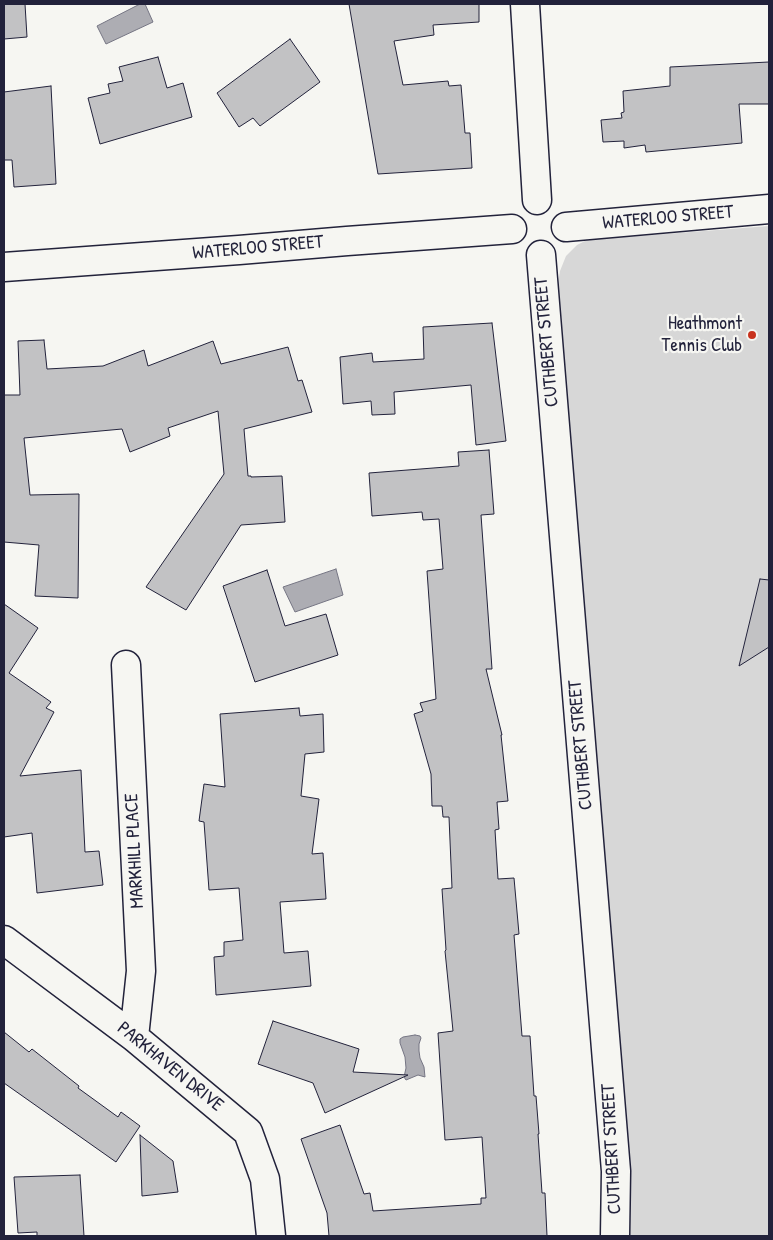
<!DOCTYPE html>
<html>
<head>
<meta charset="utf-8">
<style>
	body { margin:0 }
	#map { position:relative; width:773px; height:1240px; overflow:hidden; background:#f6f6f2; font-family:"Patrick Hand",sans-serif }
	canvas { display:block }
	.frame { position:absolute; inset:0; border:5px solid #22223b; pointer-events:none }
</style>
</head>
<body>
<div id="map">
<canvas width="773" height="1240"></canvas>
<div class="frame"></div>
</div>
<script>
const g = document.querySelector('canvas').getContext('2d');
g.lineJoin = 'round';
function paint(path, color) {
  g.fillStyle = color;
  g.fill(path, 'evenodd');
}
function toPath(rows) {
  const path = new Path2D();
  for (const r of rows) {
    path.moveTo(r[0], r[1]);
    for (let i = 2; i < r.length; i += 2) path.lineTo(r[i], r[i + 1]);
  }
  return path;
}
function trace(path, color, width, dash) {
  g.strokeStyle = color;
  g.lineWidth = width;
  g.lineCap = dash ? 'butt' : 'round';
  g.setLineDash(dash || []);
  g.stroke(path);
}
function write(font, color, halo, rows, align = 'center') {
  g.font = font + ' "Patrick Hand",sans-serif';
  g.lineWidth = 4.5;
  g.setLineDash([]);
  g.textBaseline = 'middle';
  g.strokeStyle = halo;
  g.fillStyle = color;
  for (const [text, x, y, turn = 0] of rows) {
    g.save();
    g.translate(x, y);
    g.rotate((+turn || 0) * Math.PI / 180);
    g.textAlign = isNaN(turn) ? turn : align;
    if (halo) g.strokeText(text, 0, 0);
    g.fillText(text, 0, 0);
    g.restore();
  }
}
const green = toPath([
	[769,226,769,1236,628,1236,558,283,560,271,566,256,577,245,587,240]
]);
const water = toPath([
	[140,4,145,4,153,22,106,44,97,26,140,4],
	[336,569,343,595,295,612,283,587,336,569],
	[415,1035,420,1036,421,1038,419,1044,419,1051,420,1058,424,1067,425,1077,418,1075,406,1080,404,1077,406,1068,405,1057,400,1043,400,1039,403,1037,415,1035]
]);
const building = toPath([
	[4,4,25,4,27,37,4,39,4,4],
	[349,4,479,4,479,22,433,25,434,35,394,41,403,85,448,81,449,86,461,85,465,133,470,133,472,168,378,174,349,4],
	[290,39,320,82,260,126,253,118,239,127,217,93,290,39],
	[158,57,167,88,183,83,192,117,100,144,88,98,110,93,108,84,123,81,119,67,158,57],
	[769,62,769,104,739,104,742,143,646,152,645,145,624,148,624,141,603,142,601,120,622,118,621,113,624,112,623,91,670,86,670,67,769,62],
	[51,86,56,184,14,187,12,160,4,160,4,92,51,86],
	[492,323,506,441,476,445,471,385,394,392,395,414,372,415,371,401,343,404,340,357,372,353,373,362,424,359,423,327,492,323],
	[44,340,47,369,103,366,144,350,148,366,213,341,221,364,288,347,298,381,302,380,312,412,244,429,248,476,251,476,251,477,282,476,285,522,241,525,186,610,146,587,224,474,218,411,168,428,170,436,130,452,122,429,24,438,30,495,79,494,78,598,35,596,39,545,4,542,4,395,20,395,18,341,44,340],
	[489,450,494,514,481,515,492,669,486,669,502,735,501,735,508,801,497,802,499,829,495,830,498,879,514,878,519,934,514,935,522,1036,530,1036,534,1096,536,1096,539,1134,538,1134,542,1193,545,1193,547,1236,329,1236,327,1213,301,1139,340,1125,364,1194,370,1193,373,1211,481,1204,481,1198,486,1198,482,1137,445,1140,438,1033,453,1031,445,951,446,950,442,889,452,888,449,817,443,817,442,806,432,806,431,774,414,714,423,711,420,703,436,699,427,571,443,569,439,519,423,520,422,512,372,516,369,473,459,466,458,452,489,450],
	[267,570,285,626,326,614,338,655,255,682,223,586,267,570],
	[760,579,769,580,769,647,739,666,760,579],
	[4,604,38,628,9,673,51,702,46,708,54,712,20,776,81,770,85,852,99,851,103,885,37,893,32,833,4,837,4,604],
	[299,708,300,716,323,714,324,752,305,754,301,796,319,799,312,854,323,853,326,899,280,902,284,953,308,951,311,986,216,995,214,957,224,956,224,942,243,940,239,888,209,890,204,822,199,821,204,784,225,787,220,714,299,708],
	[273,1021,359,1049,353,1072,408,1075,325,1113,313,1083,258,1064,273,1021],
	[4,1032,29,1052,32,1049,79,1086,78,1088,118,1117,121,1112,140,1126,116,1162,4,1083,4,1032],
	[140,1135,173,1161,178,1192,142,1196,140,1135],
	[80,1175,84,1236,37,1236,37,1232,18,1233,14,1177,80,1175]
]);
const street = toPath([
	[525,4,537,200],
	[566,227,769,209],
	[541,255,616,1171,615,1236],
	[4,267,239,250,347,241,512,229],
	[126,665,141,971,134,1037],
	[4,940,134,1037,248,1132,265,1179,271,1236]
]);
const markers = [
	[752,335,5,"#c8321e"]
];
const streetNames = [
	["WATERLOO STREET",668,218,-5],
	["WATERLOO STREET",258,248,-5],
	["CUTHBERT STREET",547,342,-95],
	["CUTHBERT STREET",581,745,-95],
	["MARKHILL PLACE",135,851,-93],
	["PARKHAVEN DRIVE",170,1067,39],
	["CUTHBERT STREET",612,1149,-93]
];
const poiNames = [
	["Heathmont",742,324],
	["Tennis Club",742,346]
];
paint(green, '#d7d7d7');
paint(water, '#adadb3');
trace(water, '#757583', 1);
paint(building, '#c2c2c4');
trace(building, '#22223b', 1);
trace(street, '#22223b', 31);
trace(street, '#f6f6f2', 28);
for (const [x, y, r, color] of markers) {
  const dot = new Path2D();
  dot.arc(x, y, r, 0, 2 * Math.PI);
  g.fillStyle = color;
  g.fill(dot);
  trace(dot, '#f6f6f2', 2);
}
write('19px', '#22223b', '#f6f6f2', streetNames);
write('19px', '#22223b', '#f6f6f2', poiNames, 'right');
</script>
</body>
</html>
